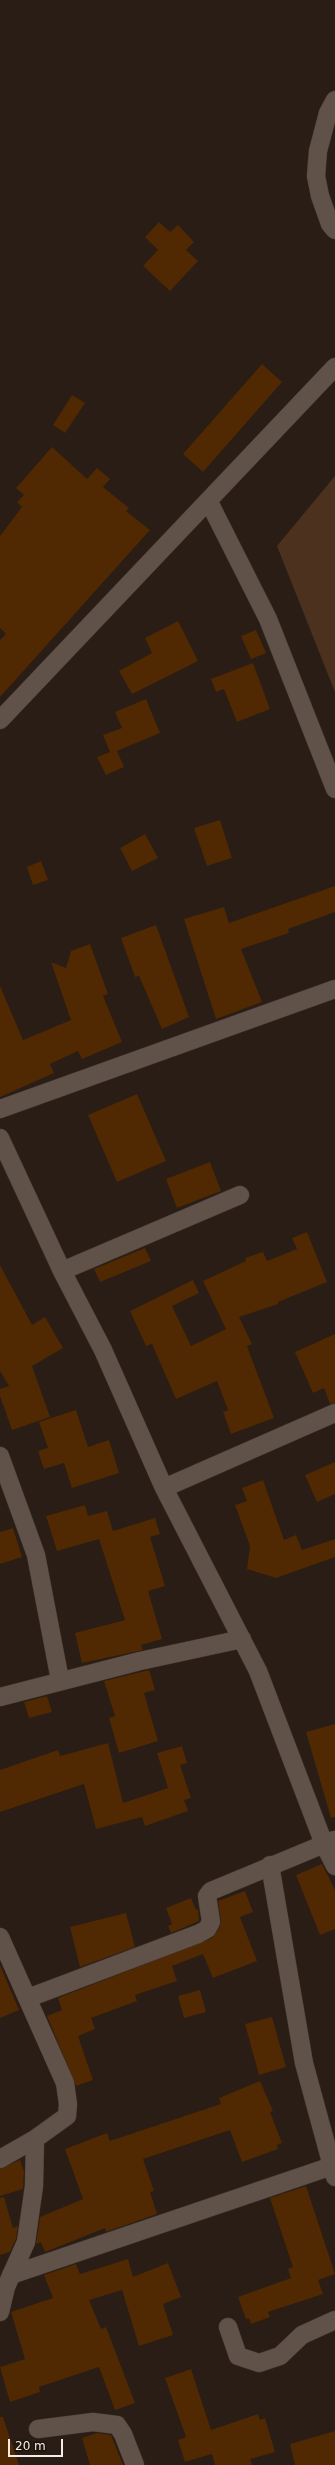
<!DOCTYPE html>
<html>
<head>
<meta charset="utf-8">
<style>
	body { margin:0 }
	#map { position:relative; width:335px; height:2465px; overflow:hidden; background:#291d15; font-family:"DejaVu Sans",sans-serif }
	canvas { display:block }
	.scale { position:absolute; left:8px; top:2439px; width:55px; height:18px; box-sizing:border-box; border:2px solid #f5ede7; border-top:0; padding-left:5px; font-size:12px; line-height:14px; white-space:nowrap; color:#f5ede7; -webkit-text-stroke:3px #1f140c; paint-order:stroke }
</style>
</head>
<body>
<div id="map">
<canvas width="335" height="2465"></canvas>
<div class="scale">20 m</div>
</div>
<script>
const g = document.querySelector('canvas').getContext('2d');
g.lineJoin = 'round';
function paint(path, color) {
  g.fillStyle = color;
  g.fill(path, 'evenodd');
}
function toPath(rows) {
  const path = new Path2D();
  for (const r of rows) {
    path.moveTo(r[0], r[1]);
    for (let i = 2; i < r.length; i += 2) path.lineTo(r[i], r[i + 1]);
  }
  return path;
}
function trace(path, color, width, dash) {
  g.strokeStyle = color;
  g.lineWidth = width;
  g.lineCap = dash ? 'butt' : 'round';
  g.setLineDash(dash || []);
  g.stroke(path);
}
const green = toPath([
	[335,476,335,692,277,546]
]);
const building = toPath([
	[159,222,170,232,178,225,194,242,186,250,198,261,170,291,143,266,158,250,145,237],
	[262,364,282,382,203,472,183,454],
	[72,395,85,403,65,433,53,425],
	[52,447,87,479,97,468,110,479,103,487,129,508,126,511,150,530,0,697,0,640,6,634,0,628,0,536,22,507,17,502,24,495,16,488],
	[178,621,198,661,132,694,119,671,152,653,145,638],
	[256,630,266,653,251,659,241,636],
	[253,663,270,709,237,722,224,689,216,692,211,679],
	[146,699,160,733,117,751,124,767,106,775,97,757,110,752,103,735,122,728,115,712],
	[220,820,232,858,207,866,194,828],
	[145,834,158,858,132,871,120,848],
	[41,861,48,880,33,885,27,867],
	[335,886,335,912,288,929,289,933,241,949,262,1002,216,1019,184,919,224,907,229,923],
	[156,925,189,1017,162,1029,139,976,135,977,121,938],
	[90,944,108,994,103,996,122,1042,82,1059,78,1051,50,1064,54,1073,0,1097,0,986,23,1040,71,1020,51,962,66,968,71,951],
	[137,1094,166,1161,117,1182,88,1115],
	[210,1162,221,1191,177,1208,166,1179],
	[307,1232,327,1282,278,1302,278,1304,239,1317,252,1344,247,1346,274,1418,231,1434,223,1412,228,1410,217,1381,176,1399,152,1344,146,1346,130,1311,193,1280,199,1293,172,1306,191,1346,226,1329,203,1281,246,1261,245,1258,263,1252,267,1261,297,1249,292,1238],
	[145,1248,151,1261,100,1282,94,1269],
	[0,1265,32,1325,45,1317,63,1348,32,1366,50,1417,12,1430,0,1396,0,1389,9,1386,0,1371],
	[335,1334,335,1403,330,1404,324,1388,313,1393,295,1352],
	[76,1410,88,1447,109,1440,119,1473,72,1488,64,1463,44,1469,38,1451,48,1448,39,1422],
	[335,1462,335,1494,317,1502,305,1475],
	[263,1480,284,1540,296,1535,302,1550,335,1539,335,1557,276,1578,247,1569,250,1546,235,1505,247,1501,242,1488],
	[85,1505,88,1516,107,1511,113,1531,155,1518,160,1534,150,1537,165,1586,148,1591,162,1639,141,1645,143,1650,82,1663,75,1633,125,1620,99,1539,57,1551,46,1516],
	[13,1528,22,1557,0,1564,0,1532],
	[149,1670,155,1690,144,1693,158,1741,119,1753,109,1718,115,1716,104,1681],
	[47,1696,52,1712,29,1718,24,1702],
	[335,1724,335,1817,331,1818,306,1732],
	[108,1743,123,1803,168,1788,157,1753,182,1746,187,1763,180,1765,191,1798,184,1800,188,1811,145,1826,142,1817,96,1829,84,1784,0,1812,0,1770,58,1750,60,1756],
	[322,1864,335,1890,335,1929,320,1935,296,1875],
	[245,1891,253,1912,240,1917,257,1961,213,1978,203,1954,172,1966,177,1981,135,1995,137,2001,91,2018,95,2029,78,2036,93,2080,76,2086,47,2016,62,2010,58,1998,212,1938,220,1927,221,1921,218,1901],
	[191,1898,196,1910,198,1909,199,1921,171,1933,168,1926,172,1924,166,1908],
	[126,1913,135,1947,80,1967,70,1927],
	[0,1965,19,2010,0,2018],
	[200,1990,206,2012,184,2018,178,1996],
	[272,2017,286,2067,259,2075,245,2024],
	[260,2081,273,2111,270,2112,282,2143,277,2145,278,2149,242,2162,230,2130,143,2159,154,2191,150,2192,157,2214,106,2232,105,2228,45,2252,41,2242,36,2244,40,2217,83,2199,65,2149,107,2133,110,2141,221,2104,219,2098],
	[20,2160,24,2171,23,2189,0,2196,0,2169],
	[306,2186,335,2274,318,2280,323,2294,268,2312,270,2317,251,2324,249,2318,246,2319,238,2297,291,2278,288,2269,293,2267,270,2198],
	[4,2197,13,2228,18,2226,16,2239,10,2252,0,2255,0,2198],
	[128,2259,133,2277,168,2263,181,2297,163,2304,173,2335,139,2346,122,2290,89,2300,101,2329,106,2327,135,2403,115,2410,99,2367,39,2387,40,2392,10,2402,0,2367,25,2359,11,2312,53,2298,44,2275,76,2264,80,2274],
	[191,2369,211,2430,258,2414,260,2420,265,2418,275,2452,250,2459,252,2465,215,2465,212,2454,185,2462,178,2440,186,2437,165,2378],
	[0,2417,3,2417,19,2465,0,2465],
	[335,2431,335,2465,295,2465,290,2444],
	[97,2433,111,2435,123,2465,90,2465,82,2438]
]);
const minor = toPath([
	[335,100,328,113,318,151,316,176,320,196,330,224,335,230],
	[209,502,268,619,335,789],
	[0,720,335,367],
	[0,1109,335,989],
	[0,1138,62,1271,103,1350,164,1488,258,1671,324,1844,335,1866],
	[62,1271,240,1195],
	[0,1456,36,1555,60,1680],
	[164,1488,335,1413],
	[0,1697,140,1661,242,1639],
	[270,1865,304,2063,335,2177],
	[0,1937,65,2083,68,2104,67,2116,35,2139,34,2186,26,2242,6,2287,0,2312],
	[28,1998,198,1934,207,1929,211,1922,207,1896,211,1891,334,1840],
	[0,2159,35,2139],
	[11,2275,332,2166],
	[228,2327,238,2356,259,2363,280,2356,302,2335,335,2320],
	[38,2429,93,2422,117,2425,123,2434,135,2465]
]);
paint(green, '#4c321e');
paint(building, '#502802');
trace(minor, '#433a34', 19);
trace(minor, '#605249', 18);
</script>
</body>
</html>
